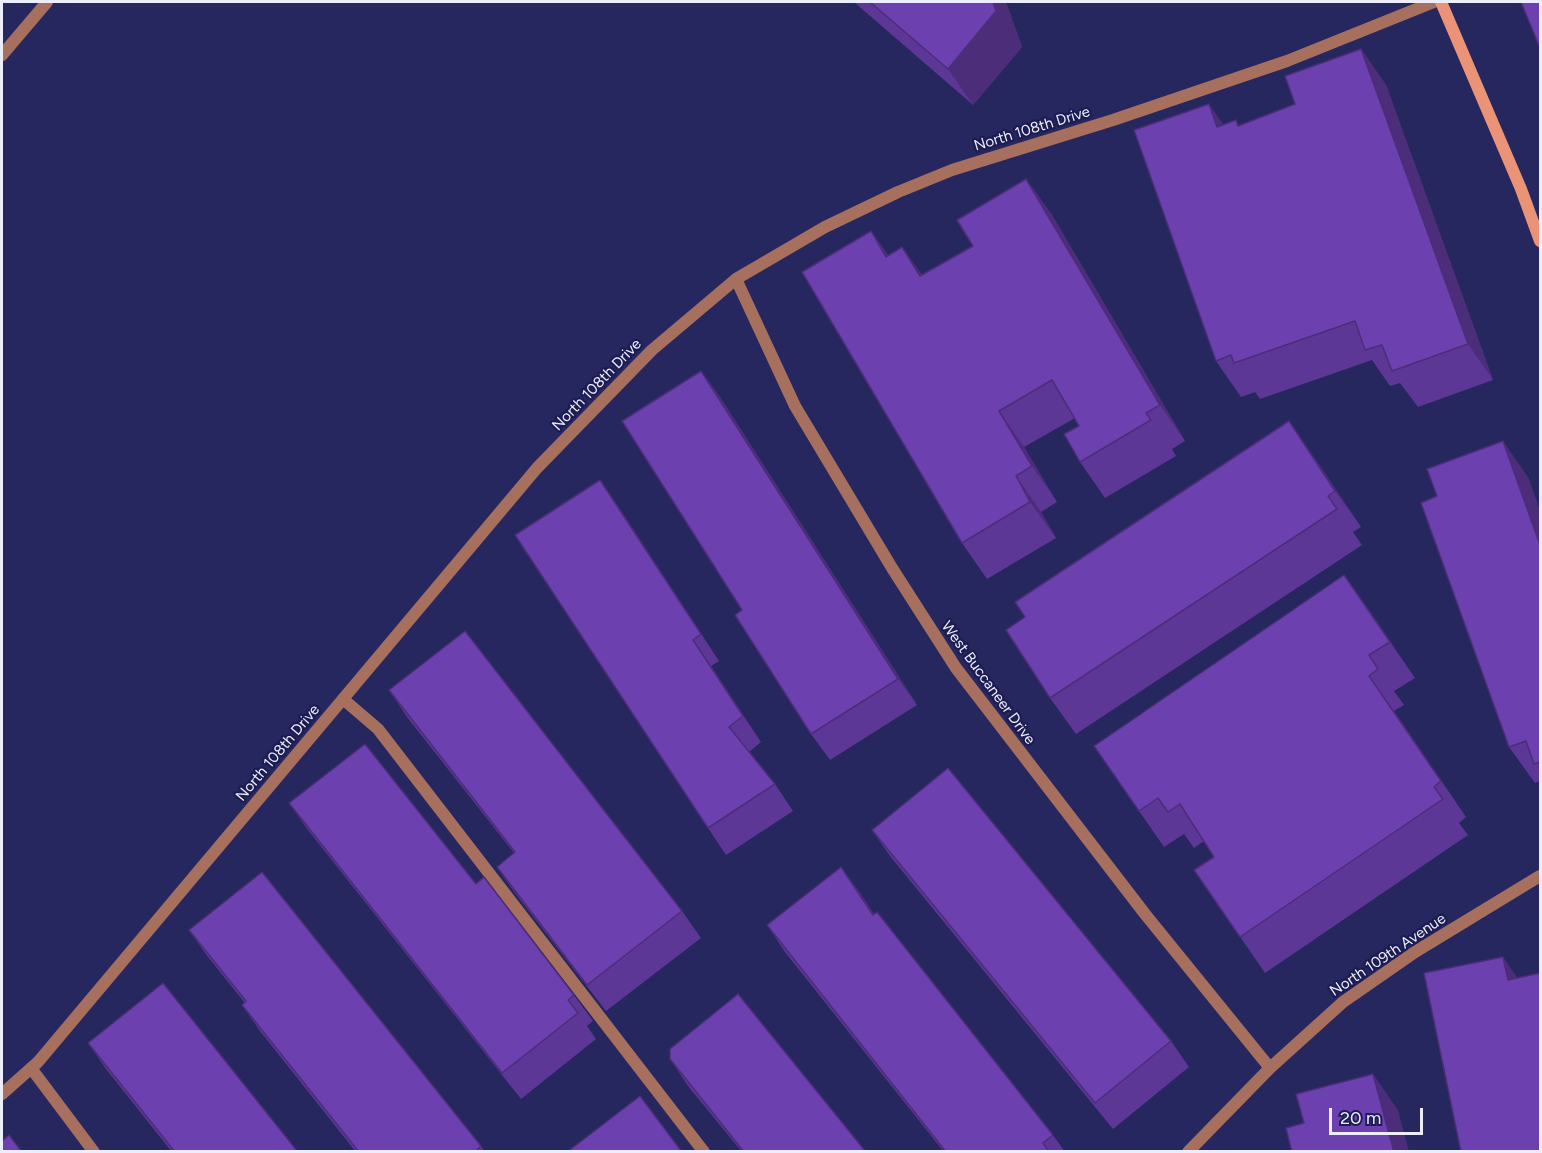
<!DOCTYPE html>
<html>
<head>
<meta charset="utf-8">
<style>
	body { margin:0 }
	#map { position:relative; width:1542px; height:1153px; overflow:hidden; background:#26275e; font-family:Figtree,sans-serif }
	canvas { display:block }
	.frame { position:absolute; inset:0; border:3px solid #eceefd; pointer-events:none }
	.scale { position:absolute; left:1329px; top:1108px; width:94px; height:27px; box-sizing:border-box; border:3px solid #eceefd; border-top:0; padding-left:8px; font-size:18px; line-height:21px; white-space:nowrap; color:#eceefd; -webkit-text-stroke:4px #1d1c52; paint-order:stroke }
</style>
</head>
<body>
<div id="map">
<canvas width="1542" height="1153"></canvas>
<div class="frame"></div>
<div class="scale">20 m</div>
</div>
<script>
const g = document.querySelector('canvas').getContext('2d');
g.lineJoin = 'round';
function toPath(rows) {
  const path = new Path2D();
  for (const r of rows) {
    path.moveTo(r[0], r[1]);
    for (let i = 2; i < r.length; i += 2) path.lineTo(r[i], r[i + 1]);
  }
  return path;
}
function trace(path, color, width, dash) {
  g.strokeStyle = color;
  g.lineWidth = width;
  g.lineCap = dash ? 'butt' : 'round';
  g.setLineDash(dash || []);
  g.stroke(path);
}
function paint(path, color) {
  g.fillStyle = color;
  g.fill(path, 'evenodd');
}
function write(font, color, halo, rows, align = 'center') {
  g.font = font + ' Figtree,sans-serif';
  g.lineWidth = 4.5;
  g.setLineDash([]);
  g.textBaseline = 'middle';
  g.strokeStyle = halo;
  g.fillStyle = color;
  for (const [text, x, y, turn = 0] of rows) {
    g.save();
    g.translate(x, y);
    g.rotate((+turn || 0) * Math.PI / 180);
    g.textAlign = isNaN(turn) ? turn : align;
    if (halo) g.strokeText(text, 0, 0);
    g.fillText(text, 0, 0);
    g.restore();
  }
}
const lane = toPath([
	[343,699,378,729,704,1152]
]);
const street = toPath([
	[2,55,47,2],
	[736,279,795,406,892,568,956,668,1145,914,1270,1068],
	[31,1068,94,1152],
	[2,1094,38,1062,537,468,652,350,736,279,825,227,898,192,952,170,1113,120,1287,61,1434,2],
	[1188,1152,1270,1068,1343,1002,1415,952,1540,876]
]);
const secondary = toPath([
	[1441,2,1521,189,1540,241]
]);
const wall = toPath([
	[854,2,1006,2,1022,47,973,105],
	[1361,49,1386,85,1493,380,1418,407,1400,383,1390,386,1372,360,1260,399,1255,392,1241,397,1216,361,1224,125,1239,125,1295,104],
	[1026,179,1052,215,1185,441,1172,449,1176,456,1105,498,1080,462,1079,426,1075,418,1024,447,1057,502,1041,512,1056,538,987,579,962,543,871,231,888,255,922,275,973,246],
	[701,371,720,397,917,705,830,760,811,734,742,610],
	[1314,457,1361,527,1353,532,1362,545,1076,734,1050,698,1025,617],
	[1528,477,1540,511,1540,781,1535,783,1509,747],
	[618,506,719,661,711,666,761,742,749,752,775,784,793,811,726,855,708,828],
	[1344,575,1415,678,1394,691,1404,705,1394,711,1466,817,1459,823,1468,835,1265,973,1194,870,1214,857,1204,841,1194,848,1184,834,1164,847,1094,746],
	[389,690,682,911,701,938,606,1011,515,893,497,867,514,853,407,717],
	[289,803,476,884,574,995,593,1021,587,1026,596,1039,521,1099,308,830],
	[872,830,1171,1041,1189,1067,1113,1129,890,856],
	[860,893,874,914,1053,1135,1065,1152,944,1152,785,952,767,925],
	[189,930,481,1146,485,1152,356,1152,260,1031,242,1005,245,1003,208,957],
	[88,1043,298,1152,172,1152,106,1069],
	[670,1059,866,1152,742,1152,688,1086]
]);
const shadedWall = toPath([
	[993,2,1006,2,1022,47,973,105,948,69],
	[1361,49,1386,85,1493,380,1468,344],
	[1209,104,1234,140,1217,127],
	[1026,179,1052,215,1185,441,1160,405],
	[871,231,897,267,886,257],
	[902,247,928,283,920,276],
	[701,371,720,397,917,705,898,679],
	[999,411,1024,447,1057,502,1032,466],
	[1289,421,1314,457,1361,527,1335,491],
	[1503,441,1528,477,1540,511,1540,545],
	[1016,476,1041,512,1056,538,1030,502],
	[600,480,618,506,719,661,701,634],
	[1344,575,1370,611,1415,678,1390,642],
	[693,640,711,666,761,742,743,716],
	[1369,676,1394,711,1466,817,1441,781],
	[841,867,860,893,891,941,873,915],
	[1503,957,1528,993,1508,980],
	[1373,1074,1398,1110,1409,1152,1394,1152]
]);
const building = toPath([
	[870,2,993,2,996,11,948,69,870,2],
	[1521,2,1540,2,1540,48,1521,2],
	[1361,49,1468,344,1392,371,1382,345,1365,350,1355,321,1234,363,1231,355,1216,361,1134,130,1209,104,1217,127,1236,120,1238,126,1295,104,1285,76,1361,49],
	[1026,179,1160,405,1146,413,1151,420,1080,462,1064,434,1079,426,1052,380,999,411,1032,466,1016,476,1030,502,962,543,802,272,871,231,886,257,902,247,920,276,973,246,957,220,1026,179],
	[701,371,898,679,811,734,735,615,742,610,622,421,701,371],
	[1289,421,1335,491,1328,496,1337,509,1050,698,1006,630,1025,617,1015,602,1289,421],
	[1503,441,1540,545,1540,762,1534,764,1526,741,1509,747,1421,503,1437,496,1427,469,1503,441],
	[600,480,701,634,693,640,743,716,729,727,775,784,708,828,515,535,600,480],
	[1344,575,1390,642,1369,655,1378,669,1369,676,1441,781,1434,787,1443,799,1240,937,1194,870,1214,857,1180,804,1168,812,1158,798,1139,811,1094,746,1344,575],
	[465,631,682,911,587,985,497,867,515,852,389,690,465,631],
	[365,744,476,884,484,877,574,995,568,1000,578,1013,502,1073,289,803,365,744],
	[948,768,1171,1041,1095,1103,872,830,948,768],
	[841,867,873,915,877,912,1053,1135,1043,1143,1049,1152,946,1152,767,925,841,867],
	[262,872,481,1146,475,1152,359,1152,242,1005,246,1001,189,930,262,872],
	[1503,957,1508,980,1540,973,1540,1152,1461,1152,1424,973,1503,957],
	[163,983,298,1152,175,1152,88,1043,163,983],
	[738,994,866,1152,744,1152,670,1059,670,1049,738,994],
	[1373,1074,1394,1152,1292,1152,1286,1128,1304,1123,1296,1094,1373,1074],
	[640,1096,682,1152,567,1152,640,1096],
	[9,1135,22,1152,2,1152,2,1141,9,1135]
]);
const streetNames = [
	["North 108th Drive",1032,129,-17],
	["North 108th Drive",597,385,-46],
	["West Buccaneer Drive",988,683,54],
	["North 108th Drive",278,753,-50],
	["North 109th Avenue",1388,955,-34]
];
trace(lane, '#a7705e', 12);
trace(street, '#a7705e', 12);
trace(secondary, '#ea9377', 12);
paint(wall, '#5d3796');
paint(shadedWall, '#4c2d7a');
paint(building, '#6c40ae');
trace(building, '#4c2d7a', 1.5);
write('15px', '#eceefd', '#1d1c52', streetNames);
</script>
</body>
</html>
